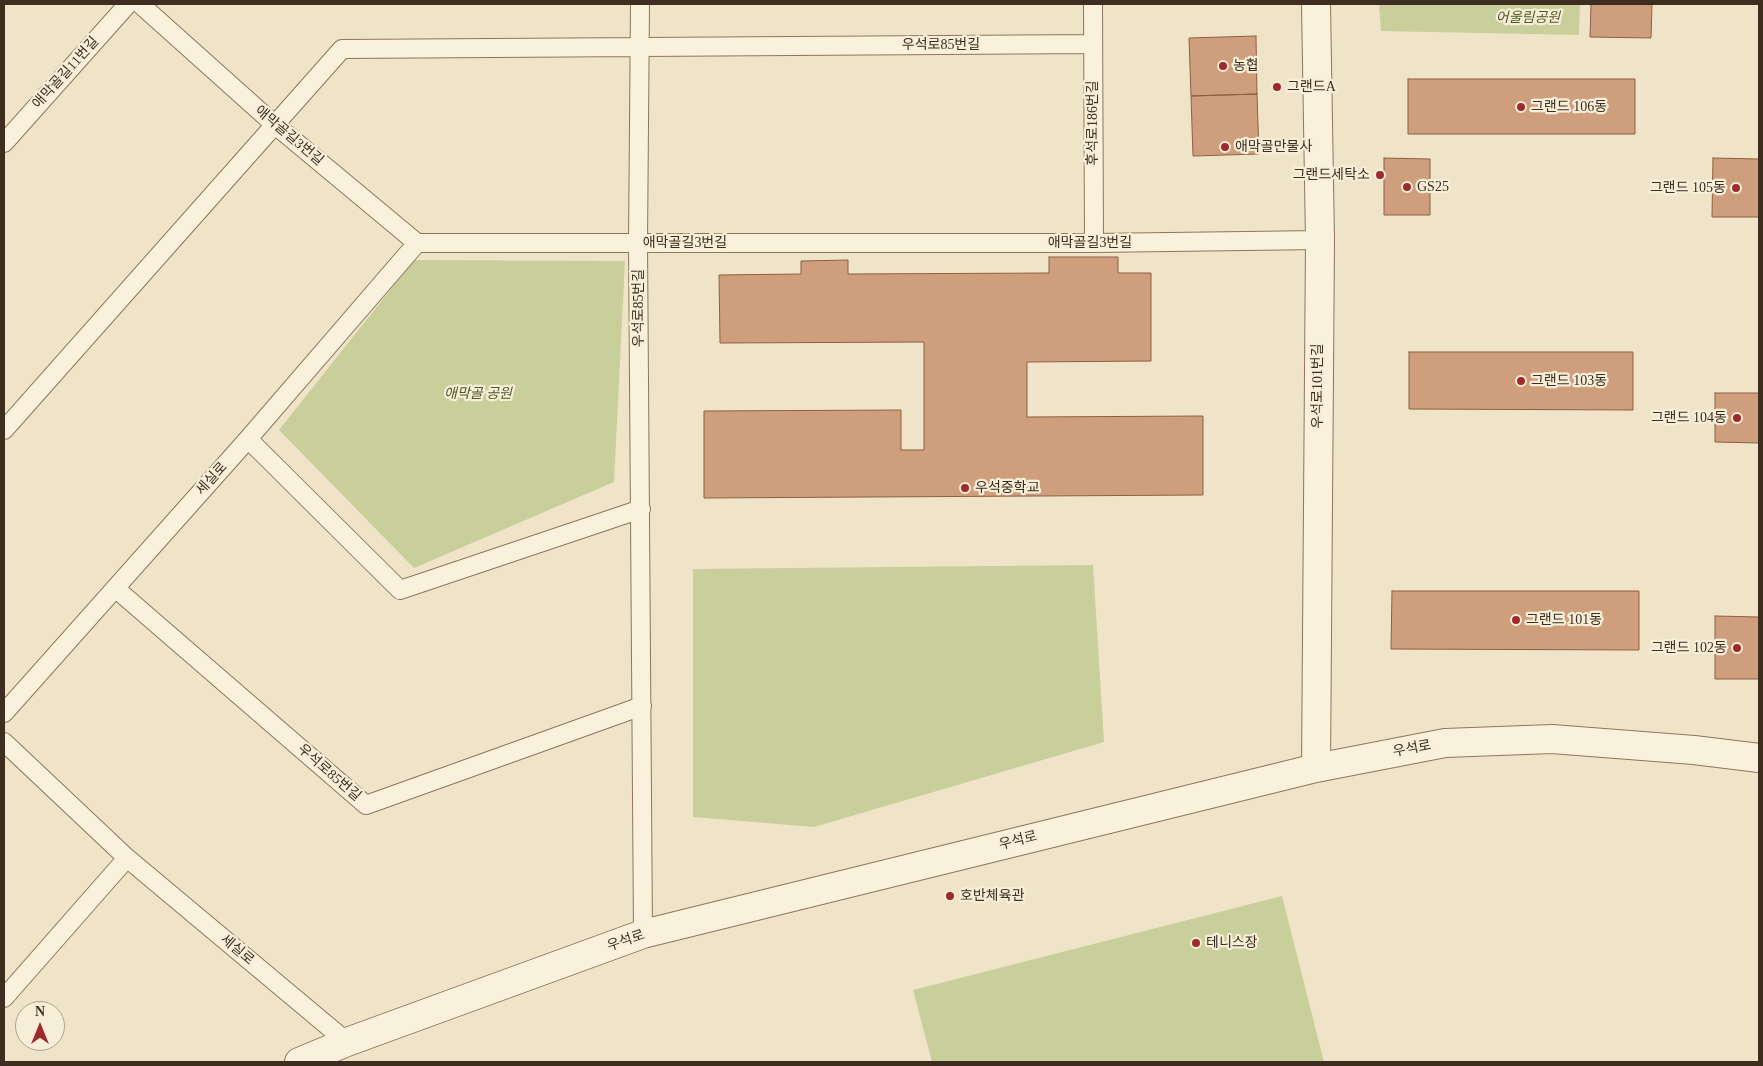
<!DOCTYPE html>
<html>
<head>
<meta charset="utf-8">
<style>
	body { margin:0 }
	#map { position:relative; width:1763px; height:1066px; overflow:hidden; background:#f0e4c8; font-family:"Times New Roman",serif }
	canvas { display:block }
	.frame { position:absolute; inset:0; border:5px solid #3d2e20; pointer-events:none }
	.north { position:absolute; left:15px; top:1001px; width:50px; height:50px; box-sizing:border-box; background:#f7eed8; border:1px solid #ada18e; border-radius:50%; rotate:0deg; font-size:14px; font-weight:700; line-height:20px; text-align:center; color:#3d2e20 }
	.north::after { content:''; display:block; margin:auto; width:18px; height:22px; background:#9e2a2b; clip-path:polygon(50% 0,100% 100%,50% 72%,0 100%) }
</style>
</head>
<body>
<div id="map">
<canvas width="1763" height="1066"></canvas>
<div class="frame"></div>
<div class="north">N</div>
</div>
<script>
const g = document.querySelector('canvas').getContext('2d');
g.lineJoin = 'round';
function paint(path, color) {
  g.fillStyle = color;
  g.fill(path, 'evenodd');
}
function toPath(rows) {
  const path = new Path2D();
  for (const r of rows) {
    path.moveTo(r[0], r[1]);
    for (let i = 2; i < r.length; i += 2) path.lineTo(r[i], r[i + 1]);
  }
  return path;
}
function trace(path, color, width, dash) {
  g.strokeStyle = color;
  g.lineWidth = width;
  g.lineCap = dash ? 'butt' : 'round';
  g.setLineDash(dash || []);
  g.stroke(path);
}
function write(font, color, halo, rows, align = 'center') {
  g.font = font + ' "Times New Roman","Noto Sans KR",serif';
  g.lineWidth = 4.5;
  g.setLineDash([]);
  g.textBaseline = 'middle';
  g.strokeStyle = halo;
  g.fillStyle = color;
  for (const [text, x, y, turn = 0] of rows) {
    g.save();
    g.translate(x, y);
    g.rotate((+turn || 0) * Math.PI / 180);
    g.textAlign = isNaN(turn) ? turn : align;
    if (halo) g.strokeText(text, 0, 0);
    g.fillText(text, 0, 0);
    g.restore();
  }
}
const green = toPath([
	[1379,4,1580,4,1579,35,1381,31],
	[414,260,625,261,614,482,414,568,279,430],
	[1093,565,1104,742,814,827,693,817,693,569],
	[1282,896,1324,1062,932,1062,913,990]
]);
const building = toPath([
	[1591,4,1652,4,1651,38,1590,37,1591,4],
	[1256,36,1257,94,1191,96,1189,38,1256,36],
	[1408,79,1635,79,1635,134,1408,134,1408,79],
	[1257,94,1259,154,1193,156,1191,96,1257,94],
	[1384,158,1430,159,1430,215,1384,215,1384,158],
	[1713,158,1759,159,1759,217,1712,217,1713,158],
	[1049,257,1118,257,1118,273,1151,273,1151,361,1027,362,1027,417,1203,416,1203,495,704,498,704,411,901,410,901,450,924,450,924,342,720,343,719,275,801,274,801,261,848,260,848,274,1049,273,1049,257],
	[1409,352,1633,352,1633,410,1409,409,1409,352],
	[1715,393,1759,393,1759,443,1715,442,1715,393],
	[1392,591,1639,591,1639,650,1391,649,1392,591],
	[1715,616,1759,617,1759,679,1715,679,1715,616]
]);
const lane = toPath([
	[140,4,274,124,417,243,1094,243,1320,240],
	[640,4,638,243,643,934],
	[1093,4,1094,243],
	[4,143,128,4],
	[4,430,342,49,1093,44],
	[248,439,400,590,641,509],
	[115,588,366,805,642,706],
	[4,713,248,439,417,243],
	[4,742,127,858,347,1042],
	[4,998,127,858]
]);
const street = toPath([
	[1316,4,1320,240,1316,768],
	[299,1062,347,1042,643,934,1316,768,1445,743,1552,739,1694,750,1759,758]
]);
const markers = [
	[1223,66,5,"#9e2a2b"],
	[1277,87,5,"#9e2a2b"],
	[1521,107,5,"#9e2a2b"],
	[1225,147,5,"#9e2a2b"],
	[1380,175,5,"#9e2a2b"],
	[1407,187,5,"#9e2a2b"],
	[1736,188,5,"#9e2a2b"],
	[1521,381,5,"#9e2a2b"],
	[1737,418,5,"#9e2a2b"],
	[965,488,5,"#9e2a2b"],
	[1516,620,5,"#9e2a2b"],
	[1737,648,5,"#9e2a2b"],
	[950,896,5,"#9e2a2b"],
	[1196,943,5,"#9e2a2b"]
];
const parkNames = [
	["어울림공원",1528,18],
	["애막골 공원",478,394]
];
const streetNames = [
	["우석로85번길",941,45],
	["애막골길11번길",66,73,-48],
	["후석로186번길",1093,123,-90],
	["애막골길3번길",289,136,40],
	["애막골길3번길",685,243],
	["애막골길3번길",1090,243],
	["우석로85번길",639,308,-90],
	["우석로101번길",1318,386,-90],
	["세실로",212,479,-48],
	["우석로",1412,749,-11],
	["우석로85번길",329,773,41],
	["우석로",1018,841,-14],
	["우석로",626,941,-19],
	["세실로",237,950,40]
];
const poiNames = [
	["농협",1233,66],
	["그랜드A",1287,87],
	["그랜드 106동",1531,107],
	["애막골만물사",1235,147],
	["그랜드세탁소",1370,175,"right"],
	["GS25",1417,187],
	["그랜드 105동",1726,188,"right"],
	["그랜드 103동",1531,381],
	["그랜드 104동",1727,418,"right"],
	["우석중학교",975,488],
	["그랜드 101동",1526,620],
	["그랜드 102동",1727,648,"right"],
	["호반체육관",960,896],
	["테니스장",1206,943]
];
paint(green, '#c9cf9b');
paint(building, '#cf9f7d');
trace(building, '#8d5f41', 1);
trace(lane, '#8d765c', 20);
trace(street, '#8d765c', 30);
trace(lane, '#faf1dc', 18);
trace(street, '#faf1dc', 28);
for (const [x, y, r, color] of markers) {
  const dot = new Path2D();
  dot.arc(x, y, r, 0, 2 * Math.PI);
  g.fillStyle = color;
  g.fill(dot);
  trace(dot, '#f7eed8', 2);
}
write('italic 14px', '#4d5a26', '#f7eed8', parkNames);
write('14px', '#3d2e20', '#f7eed8', streetNames);
write('14px', '#3d2e20', '#f7eed8', poiNames, 'left');
</script>
</body>
</html>
